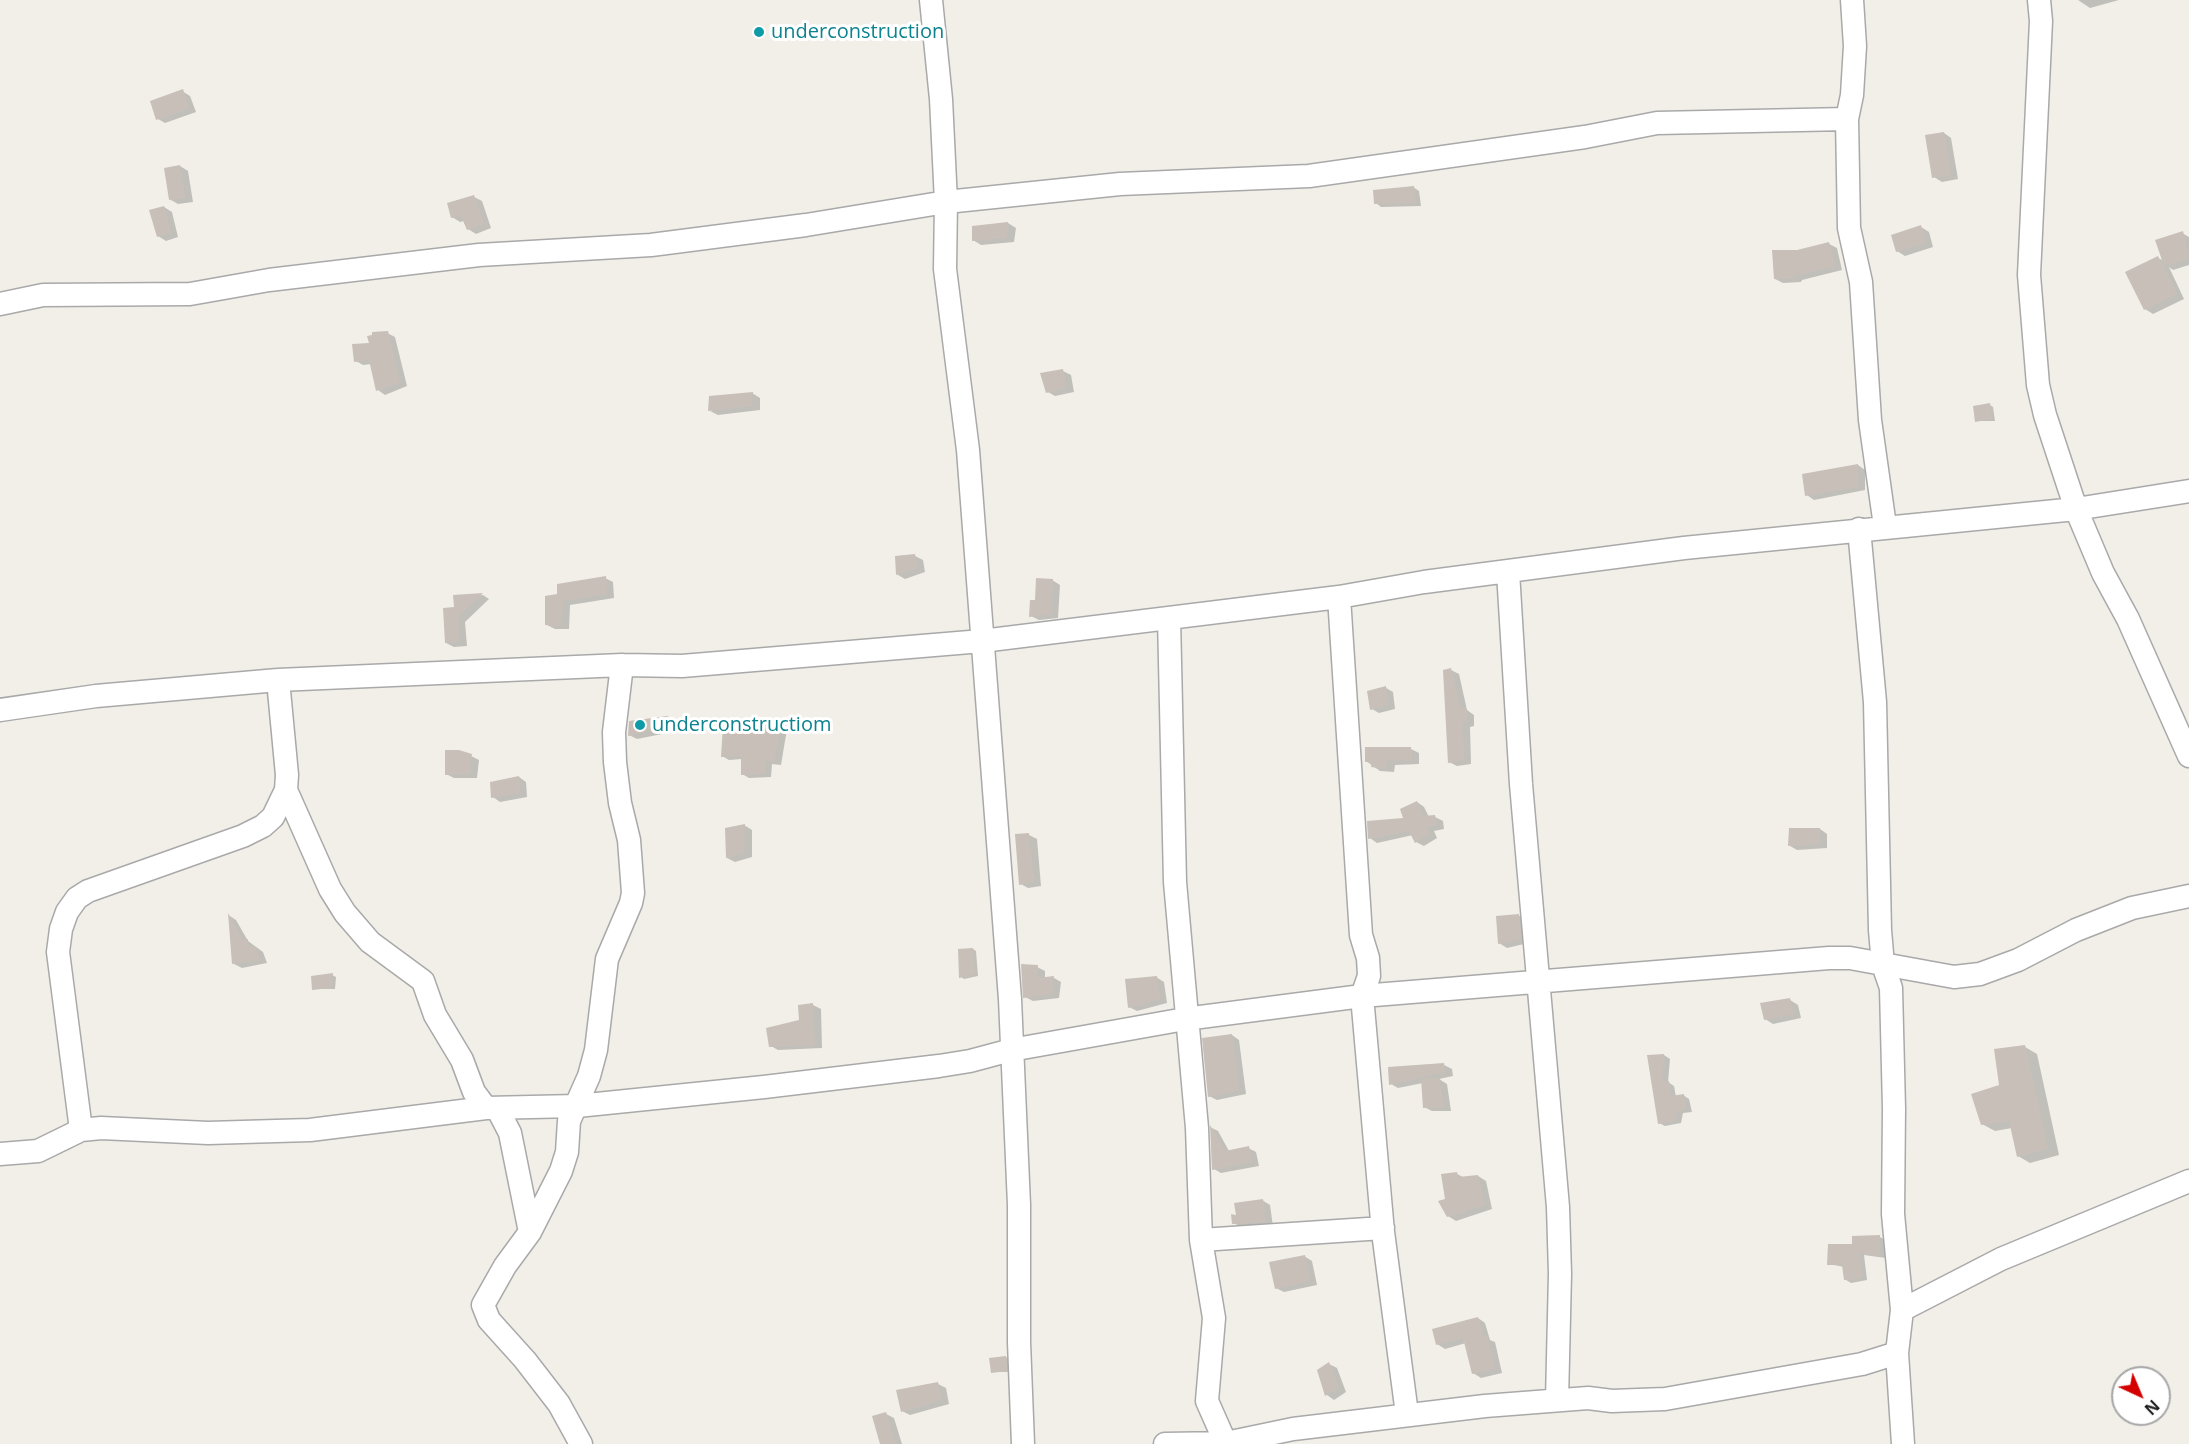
<!DOCTYPE html>
<html>
<head>
<meta charset="utf-8">
<style>
	body { margin:0 }
	#map { position:relative; width:2189px; height:1444px; overflow:hidden; background:#f2efe9; font-family:"Open Sans",sans-serif }
	canvas { display:block }
	.north { position:absolute; left:2111px; top:1366px; width:60px; height:60px; box-sizing:border-box; background:#fff; border:2px solid #a7a7a7; border-radius:50%; rotate:136deg; font-size:16px; font-weight:700; line-height:24px; text-align:center; color:#222 }
	.north::after { content:''; display:block; margin:auto; width:21px; height:27px; background:#d40000; clip-path:polygon(50% 0,100% 100%,50% 72%,0 100%) }
</style>
</head>
<body>
<div id="map">
<canvas width="2189" height="1444"></canvas>
<div class="north">N</div>
</div>
<script>
const g = document.querySelector('canvas').getContext('2d');
g.lineJoin = 'round';
function paint(path, color) {
  g.fillStyle = color;
  g.fill(path, 'evenodd');
}
function toPath(rows) {
  const path = new Path2D();
  for (const r of rows) {
    path.moveTo(r[0], r[1]);
    for (let i = 2; i < r.length; i += 2) path.lineTo(r[i], r[i + 1]);
  }
  return path;
}
function trace(path, color, width, dash) {
  g.strokeStyle = color;
  g.lineWidth = width;
  g.lineCap = dash ? 'butt' : 'round';
  g.setLineDash(dash || []);
  g.stroke(path);
}
function write(font, color, halo, rows, align = 'center') {
  g.font = font + ' "Open Sans",sans-serif';
  g.lineWidth = 6;
  g.setLineDash([]);
  g.textBaseline = 'middle';
  g.strokeStyle = halo;
  g.fillStyle = color;
  for (const [text, x, y, turn = 0] of rows) {
    g.save();
    g.translate(x, y);
    g.rotate((+turn || 0) * Math.PI / 180);
    g.textAlign = isNaN(turn) ? turn : align;
    if (halo) g.strokeText(text, 0, 0);
    g.fillText(text, 0, 0);
    g.restore();
  }
}
const shadow = toPath([
	[2078,0,2119,0,2090,8],
	[182,91,190,96,196,112,165,123,158,119],
	[1944,133,1951,138,1958,179,1942,182,1934,177],
	[180,166,188,171,193,202,178,204,171,200],
	[1413,187,1419,191,1421,206,1381,207,1376,203],
	[474,197,482,201,491,228,476,234,468,229,464,221,460,222,452,217],
	[164,207,172,212,178,237,166,241,158,236],
	[1008,223,1016,228,1014,242,981,245,973,240,973,227],
	[1921,227,1929,232,1933,247,1905,256,1897,251],
	[2182,233,2189,237,2189,265,2173,270,2169,267,2184,299,2153,314,2145,309,2158,258,2164,261],
	[1829,244,1837,248,1842,270,1802,280,1801,282,1783,283,1775,279,1797,251],
	[387,333,395,337,407,386,385,395,378,390,372,364,363,365,356,361],
	[1063,371,1071,375,1074,392,1055,396,1048,392],
	[752,393,760,398,760,410,718,415,710,411],
	[1990,405,1993,407,1995,421,1977,421],
	[1858,465,1865,470,1865,490,1814,500,1807,495],
	[915,556,923,560,925,572,905,579,898,575,896,558],
	[605,578,613,582,614,598,570,605,569,629,555,629,547,625,558,595],
	[1052,580,1060,585,1058,618,1039,620,1031,616,1037,601],
	[483,595,489,599,465,622,467,646,454,647,446,643,456,608,455,596],
	[1451,670,1459,674,1467,710,1474,715,1474,726,1470,727,1471,764,1457,766,1449,762],
	[1386,688,1393,692,1395,709,1379,713,1372,709],
	[667,717,675,722,677,731,637,739,629,735],
	[781,725,787,729,781,765,772,764,771,777,749,778,742,774,742,759,729,760,722,756,724,727],
	[1411,749,1419,753,1419,764,1395,765,1394,772,1380,771,1366,761],
	[471,756,479,760,477,778,454,778,446,774],
	[519,777,526,782,527,797,500,802,493,797],
	[1417,802,1424,807,1429,817,1435,817,1443,821,1444,829,1434,831,1437,838,1424,846,1416,842,1413,835,1377,843,1370,838,1406,819],
	[744,825,752,830,752,857,735,862,727,858],
	[1820,829,1827,834,1827,848,1797,850,1790,846],
	[1029,835,1037,839,1041,886,1028,888,1021,884],
	[1518,915,1526,920,1528,943,1507,948,1499,943],
	[230,916,236,920,248,941,263,952,267,963,242,968,234,964],
	[973,949,976,951,978,976,964,979,961,977],
	[1037,967,1045,971,1045,979,1054,978,1061,982,1059,998,1033,1001,1025,997],
	[332,975,336,977,335,989,314,989],
	[1156,977,1164,982,1167,1003,1137,1011,1129,1007],
	[1790,1000,1798,1005,1801,1018,1773,1024,1765,1019],
	[813,1005,821,1009,822,1048,778,1050,771,1046,800,1021],
	[1232,1035,1239,1040,1246,1094,1217,1100,1209,1096],
	[2025,1047,2037,1054,2059,1155,2030,1163,2018,1156,2012,1128,1995,1131,1982,1124,2000,1087],
	[1664,1055,1670,1059,1668,1082,1674,1086,1676,1097,1683,1095,1689,1099,1692,1112,1683,1113,1681,1123,1665,1126,1659,1123,1648,1056],
	[1444,1065,1452,1069,1453,1076,1439,1079,1447,1084,1451,1111,1432,1111,1424,1107,1423,1083,1398,1088,1391,1084],
	[1212,1128,1218,1131,1229,1151,1248,1148,1256,1152,1259,1166,1221,1173,1214,1169],
	[1457,1174,1465,1178,1478,1176,1486,1181,1492,1209,1456,1221,1448,1216,1446,1200],
	[1262,1200,1270,1205,1273,1226,1242,1228,1234,1223,1238,1216],
	[1880,1237,1885,1240,1886,1258,1864,1255,1867,1280,1851,1283,1846,1280,1844,1267,1829,1264],
	[1304,1256,1312,1261,1317,1285,1284,1292,1276,1288],
	[1478,1318,1485,1323,1490,1340,1495,1342,1502,1373,1481,1378,1473,1373,1466,1343,1445,1349,1437,1344],
	[1006,1357,1009,1359,1010,1372,992,1372],
	[1329,1364,1337,1368,1346,1392,1334,1400,1327,1395,1318,1371],
	[938,1384,946,1388,949,1404,910,1415,902,1411],
	[886,1414,894,1418,902,1444,882,1444]
]);
const building = toPath([
	[183,89,189,108,156,120,150,101],
	[1944,132,1951,175,1932,178,1925,135],
	[180,165,185,198,169,200,164,168],
	[1414,186,1416,203,1374,204,1373,190],
	[474,195,484,224,467,230,461,216,451,218,447,203],
	[164,206,171,233,157,237,149,210],
	[1008,222,1007,238,972,241,972,226],
	[1921,225,1926,243,1896,252,1891,235],
	[2183,231,2189,258,2164,266,2155,240],
	[1829,242,1835,266,1794,276,1794,279,1774,279,1772,250,1797,250],
	[2158,256,2177,294,2144,310,2125,272],
	[388,331,400,382,376,391,369,360,354,362,352,344,369,343,367,336,372,335,372,332],
	[1063,369,1066,388,1046,393,1040,373],
	[753,392,752,406,708,411,709,396],
	[1990,403,1992,419,1975,422,1973,406],
	[1858,464,1858,487,1805,496,1802,474],
	[915,554,918,568,896,575,895,556],
	[606,576,607,594,563,601,561,626,545,625,545,596,557,594,557,584],
	[1036,578,1053,579,1051,614,1029,617,1030,600,1035,600],
	[483,593,458,617,459,642,445,643,443,608,454,607,453,595],
	[1451,668,1460,707,1467,709,1466,722,1462,723,1464,760,1448,763,1443,670],
	[1386,686,1388,705,1370,710,1367,691],
	[668,716,670,727,628,736,629,721],
	[781,724,774,762,765,761,765,774,741,775,741,756,721,757,723,725],
	[1365,747,1411,747,1412,760,1387,761,1386,769,1371,767,1372,762,1365,762],
	[445,750,459,750,472,754,469,774,445,775],
	[519,776,520,793,491,798,490,782],
	[1417,801,1423,816,1435,815,1437,825,1427,827,1430,833,1415,843,1409,831,1368,839,1367,821,1403,818,1400,809],
	[745,824,744,853,726,858,725,828],
	[1789,828,1820,828,1820,844,1788,846],
	[1029,833,1034,882,1019,885,1015,834],
	[228,913,243,940,248,939,248,946,255,946,260,960,232,964],
	[1519,914,1521,939,1498,944,1496,916],
	[973,948,975,974,959,978,958,949],
	[1021,964,1038,965,1037,978,1054,976,1052,994,1023,998],
	[333,973,332,988,312,990,311,976],
	[1157,976,1160,999,1128,1008,1125,979],
	[1790,998,1794,1014,1764,1020,1760,1003],
	[813,1003,815,1045,769,1047,766,1028,799,1020,798,1005],
	[1232,1034,1239,1090,1208,1097,1202,1038],
	[2025,1045,2048,1149,2017,1157,2009,1121,1981,1125,1971,1094,1999,1085,1994,1049],
	[1664,1054,1662,1082,1669,1081,1671,1096,1684,1094,1686,1109,1677,1111,1675,1121,1658,1124,1647,1055],
	[1444,1063,1445,1072,1389,1085,1388,1067],
	[1440,1078,1444,1107,1423,1108,1421,1079],
	[1210,1125,1225,1151,1249,1146,1252,1162,1212,1170],
	[1457,1172,1458,1177,1478,1175,1485,1205,1447,1217,1438,1201,1445,1199,1441,1174],
	[1263,1199,1266,1222,1232,1224,1231,1214,1236,1215,1234,1203],
	[1880,1235,1880,1256,1859,1253,1862,1278,1844,1280,1842,1265,1827,1265,1828,1244,1852,1244,1852,1236],
	[1305,1255,1310,1281,1275,1289,1269,1262],
	[1478,1317,1483,1337,1487,1336,1495,1369,1472,1374,1463,1338,1436,1345,1432,1329],
	[1006,1356,1007,1371,991,1373,989,1358],
	[1329,1362,1339,1388,1325,1396,1317,1370],
	[938,1382,942,1400,901,1412,896,1390],
	[886,1412,896,1444,880,1444,872,1416]
]);
const minor = toPath([
	[931,0,941,99,946,202,945,269,968,450,1010,999,1019,1205,1019,1342,1023,1444],
	[1852,0,1855,46,1852,95,1847,119,1849,228,1861,282,1870,420,1885,526],
	[2039,0,2041,21,2029,275,2038,385,2045,415,2076,509,2103,573,2128,619,2189,756],
	[0,304,43,295,190,294,269,280,479,255,651,245,806,225,946,202,1120,184,1309,176,1585,137,1657,123,1847,119],
	[1859,529,1875,702,1880,930,1883,965,1891,988,1894,1109,1893,1214,1902,1310,1897,1353,1903,1444],
	[1508,572,1521,784,1558,1207,1560,1274,1557,1400],
	[1339,597,1361,935,1368,958,1369,976,1362,996,1383,1232,1407,1414],
	[1169,618,1175,882,1197,1128,1201,1240,1214,1318,1207,1401,1226,1444],
	[0,710,96,696,278,680,622,665,682,666,982,641,1339,597,1424,582,1684,548,2076,509,2189,491],
	[286,790,330,889,345,913,370,942,423,981,435,1015,462,1060,474,1092,486,1108],
	[497,1108,510,1133,530,1232],
	[81,1130,58,952,61,929,67,912,77,898,88,891,243,836,263,826,273,817,286,790,287,775,278,680],
	[0,1154,38,1151,81,1130,101,1128,208,1133,310,1130,486,1108,577,1106,764,1087,939,1066,970,1061,1011,1050,1185,1019,1362,996,1829,958,1850,958,1954,977,1980,974,2018,960,2076,930,2132,908,2189,896],
	[1201,1240,1383,1228],
	[1902,1310,2001,1259,2189,1181],
	[581,1444,559,1404,525,1360,489,1320,483,1305,505,1266,530,1232,561,1171,567,1152,569,1121,589,1076,596,1050,607,959,631,903,633,893,629,840,620,803,615,762,614,732,622,665],
	[1165,1444,1226,1443,1293,1429,1485,1406,1588,1398,1612,1401,1665,1399,1862,1364,1897,1353]
]);
const markers = [
	[759,32,6,"#0f9aa8"],
	[640,725,6,"#0f9aa8"]
];
const cultureNames = [
	["underconstruction",771,32],
	["underconstructiom",652,725]
];
paint(shadow, '#0003');
paint(building, '#c7bfb8');
trace(minor, '#a9a9a9', 25);
trace(minor, '#fff', 22);
for (const [x, y, r, color] of markers) {
  const dot = new Path2D();
  dot.arc(x, y, r, 0, 2 * Math.PI);
  g.fillStyle = color;
  g.fill(dot);
  trace(dot, '#fff', 2);
}
write('20px', '#0d838f', '#fff', cultureNames, 'left');
</script>
</body>
</html>
